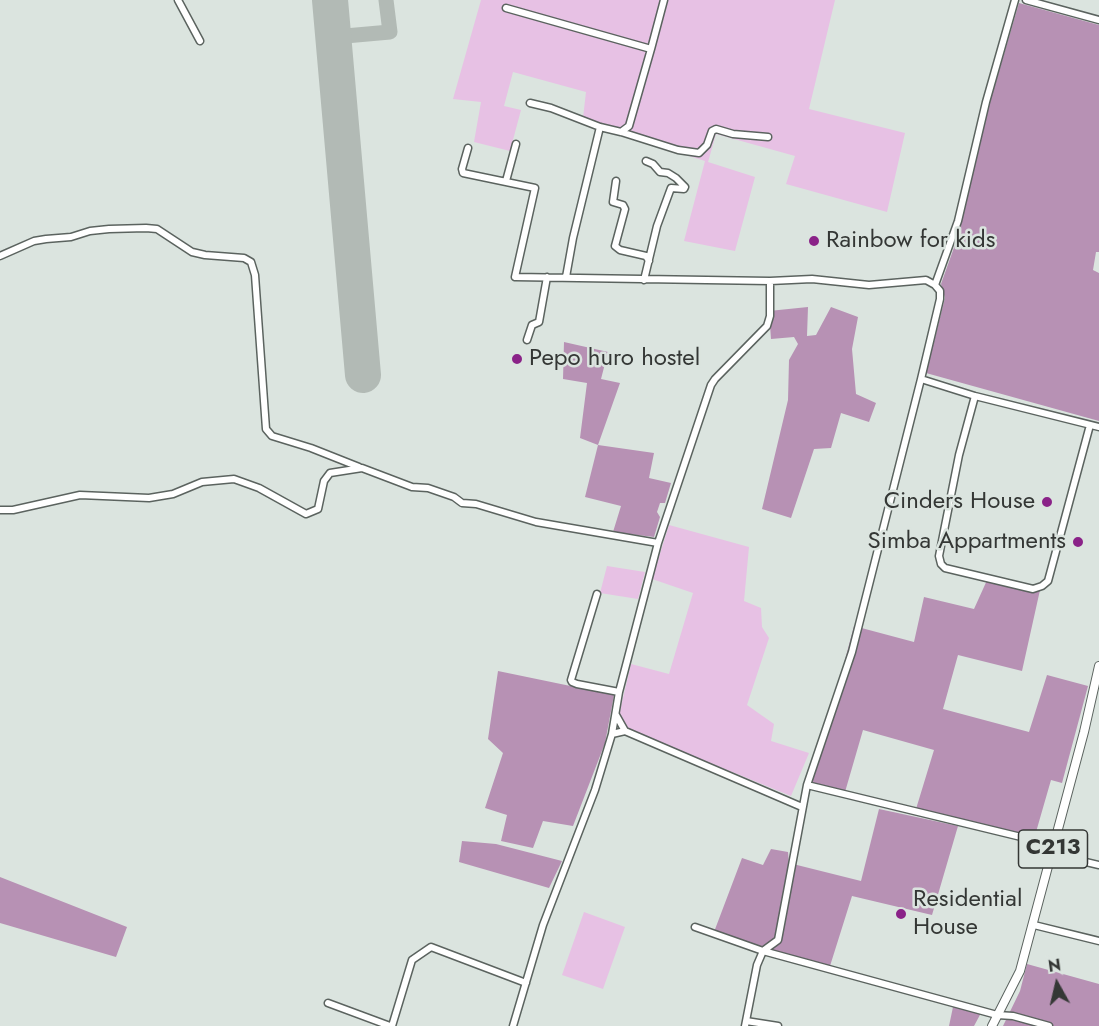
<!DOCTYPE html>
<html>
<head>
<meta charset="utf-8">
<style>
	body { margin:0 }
	#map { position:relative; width:1099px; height:1026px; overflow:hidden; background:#dbe4df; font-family:Jost,sans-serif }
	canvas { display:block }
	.north { position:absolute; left:1027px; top:954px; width:60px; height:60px; -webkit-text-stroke:4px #dbe4df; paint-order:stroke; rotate:352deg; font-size:16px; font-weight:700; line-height:24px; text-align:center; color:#343735 }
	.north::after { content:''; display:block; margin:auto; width:21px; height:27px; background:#343735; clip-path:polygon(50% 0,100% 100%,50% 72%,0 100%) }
</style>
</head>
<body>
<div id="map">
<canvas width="1099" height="1026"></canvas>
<div class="north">N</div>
</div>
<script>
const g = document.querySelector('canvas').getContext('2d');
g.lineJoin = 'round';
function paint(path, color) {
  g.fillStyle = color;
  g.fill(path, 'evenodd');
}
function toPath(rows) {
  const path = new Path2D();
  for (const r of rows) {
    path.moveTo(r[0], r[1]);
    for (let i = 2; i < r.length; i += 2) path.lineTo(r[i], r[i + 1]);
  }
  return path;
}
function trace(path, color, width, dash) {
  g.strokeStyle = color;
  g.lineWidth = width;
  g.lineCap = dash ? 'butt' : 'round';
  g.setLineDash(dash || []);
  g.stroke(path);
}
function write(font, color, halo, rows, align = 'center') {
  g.font = font + ' Jost,sans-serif';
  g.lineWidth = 5;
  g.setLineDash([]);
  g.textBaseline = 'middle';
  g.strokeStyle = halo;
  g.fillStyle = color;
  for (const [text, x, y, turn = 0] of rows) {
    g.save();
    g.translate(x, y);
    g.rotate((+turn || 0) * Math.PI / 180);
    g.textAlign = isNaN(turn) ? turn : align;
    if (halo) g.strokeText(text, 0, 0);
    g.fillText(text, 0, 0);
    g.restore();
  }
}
const green = toPath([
	[481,0,835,0,809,109,905,133,887,212,786,184,795,156,716,134,708,162,755,177,735,251,684,241,705,161,631,138,628,131,583,118,586,92,513,72,504,106,521,110,510,151,474,142,481,102,453,99],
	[669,525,749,547,744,601,761,608,762,627,769,638,747,705,774,724,771,741,809,753,791,796,629,730,619,715,631,664,669,674,693,593,652,579],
	[607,566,645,572,638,599,600,593],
	[584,912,625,927,603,989,562,975]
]);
const forest = toPath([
	[1019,3,1099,25,1099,252,1096,252,1093,270,1099,273,1099,421,926,373,945,298,941,284,956,242,983,126],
	[808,307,807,336,816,335,831,307,858,317,852,349,856,394,876,403,869,422,841,413,831,448,814,449,791,518,762,509,788,400,789,360,798,344,794,337,771,339,769,311],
	[564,342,608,352,601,379,620,383,598,445,654,453,649,478,671,483,665,503,660,503,657,512,660,517,654,537,613,532,621,506,585,497,598,445,580,438,587,383,563,379],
	[988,578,1040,590,1022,671,958,655,943,709,1029,732,1047,675,1088,686,1062,783,1051,780,1034,839,916,809,934,750,863,730,845,792,812,783,854,626,914,642,924,597,974,609],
	[498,671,614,695,605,743,573,826,543,821,533,848,501,841,507,815,485,808,503,753,488,739],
	[879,809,958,826,932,915,852,896,830,966,755,946,714,932,742,858,763,865,771,849,788,852,789,863,861,881],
	[462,841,496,844,562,861,549,888,459,862],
	[0,877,127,927,116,957,0,923],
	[1027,964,1099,984,1099,1026,1003,1026,1020,991],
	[953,1007,981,1013,974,1026,949,1026]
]);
const taxiway = toPath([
	[334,37,390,32,386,0]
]);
const runway = toPath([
	[330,0,363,375]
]);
const minor = toPath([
	[178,0,200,41],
	[1026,0,1099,20],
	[506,8,651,49,664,0],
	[530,103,551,108,600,127,621,132,678,150,699,153,707,145,712,131,716,129,733,134,768,137],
	[621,132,629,126,651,49],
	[468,148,462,169,463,173,535,188,515,277,770,281,812,279,869,285,926,280,935,285,940,291,940,299,921,379,975,396,1099,427],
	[506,181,516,144],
	[616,181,613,202,623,205,625,209,615,246,620,250,646,256,649,261],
	[0,256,34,241,46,239,71,237,90,231,109,229,146,228,157,229,192,252,205,255,244,258,251,262,255,275,266,429,272,436,311,448,359,467],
	[566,277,573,238,600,127],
	[644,280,657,226,671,188,684,189,685,187,676,178,668,173,660,172,653,164,646,161],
	[935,285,958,221,986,102,1015,0],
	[527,340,532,325,539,322,547,277],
	[975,396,959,455,939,556,941,564,945,568,1033,589,1042,586,1048,581,1090,425],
	[0,510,13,510,80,495,149,498,173,494,202,482,234,479,259,488,306,514,318,509,324,481,330,473,362,468,412,487,428,488,454,497,462,503,476,504,536,522,658,543],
	[597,594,571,680,572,682,577,684,619,692],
	[616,715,625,731],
	[612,734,619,692,658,543,711,385,715,379,767,326,770,316,770,281],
	[807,785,1054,845],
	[1052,854,1099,865],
	[1034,925,1099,941],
	[695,927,763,951,997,1015,1013,1016,1049,1026],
	[328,1003,390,1026],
	[746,1021,778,1026],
	[392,1026,412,960,431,947,526,983],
	[513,1026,543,925,595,790,612,734,625,731,802,807],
	[745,1026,757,965,763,951,778,940,807,785,852,652,921,379]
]);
const major = toPath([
	[992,1026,1020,971,1084,732,1099,666]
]);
const markers = [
	[814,241,6,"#8a2288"],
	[517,359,6,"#8a2288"],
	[1047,502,6,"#8a2288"],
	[1078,542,6,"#8a2288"],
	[901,914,6,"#8a2288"]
];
const shields = [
	[1053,849,69]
];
const shieldNames = [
	["C213",1053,849]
];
const poiNames = [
	["Rainbow for kids",826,241],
	["Pepo huro hostel",529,359],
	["Cinders House",1035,502,"right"],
	["Simba Appartments",1066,542,"right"],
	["Residential",913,900],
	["House",913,928]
];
paint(green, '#e7c1e4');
paint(forest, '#b791b4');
trace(taxiway, '#b2bab5', 15);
trace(runway, '#b2bab5', 36);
trace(minor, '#5b635f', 9);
trace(major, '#5b635f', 10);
trace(minor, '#fff', 6);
trace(major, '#fff', 8);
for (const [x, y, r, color] of markers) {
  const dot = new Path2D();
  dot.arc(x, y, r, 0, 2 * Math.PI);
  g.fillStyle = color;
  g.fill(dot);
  trace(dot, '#dbe4df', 2);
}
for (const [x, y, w] of shields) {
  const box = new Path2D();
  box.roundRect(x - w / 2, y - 19, w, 38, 4.5);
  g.fillStyle = '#dbe4df';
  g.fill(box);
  trace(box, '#343735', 1.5);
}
write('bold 22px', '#343735', null, shieldNames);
write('24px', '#343735', '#dbe4df', poiNames, 'left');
</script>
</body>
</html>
